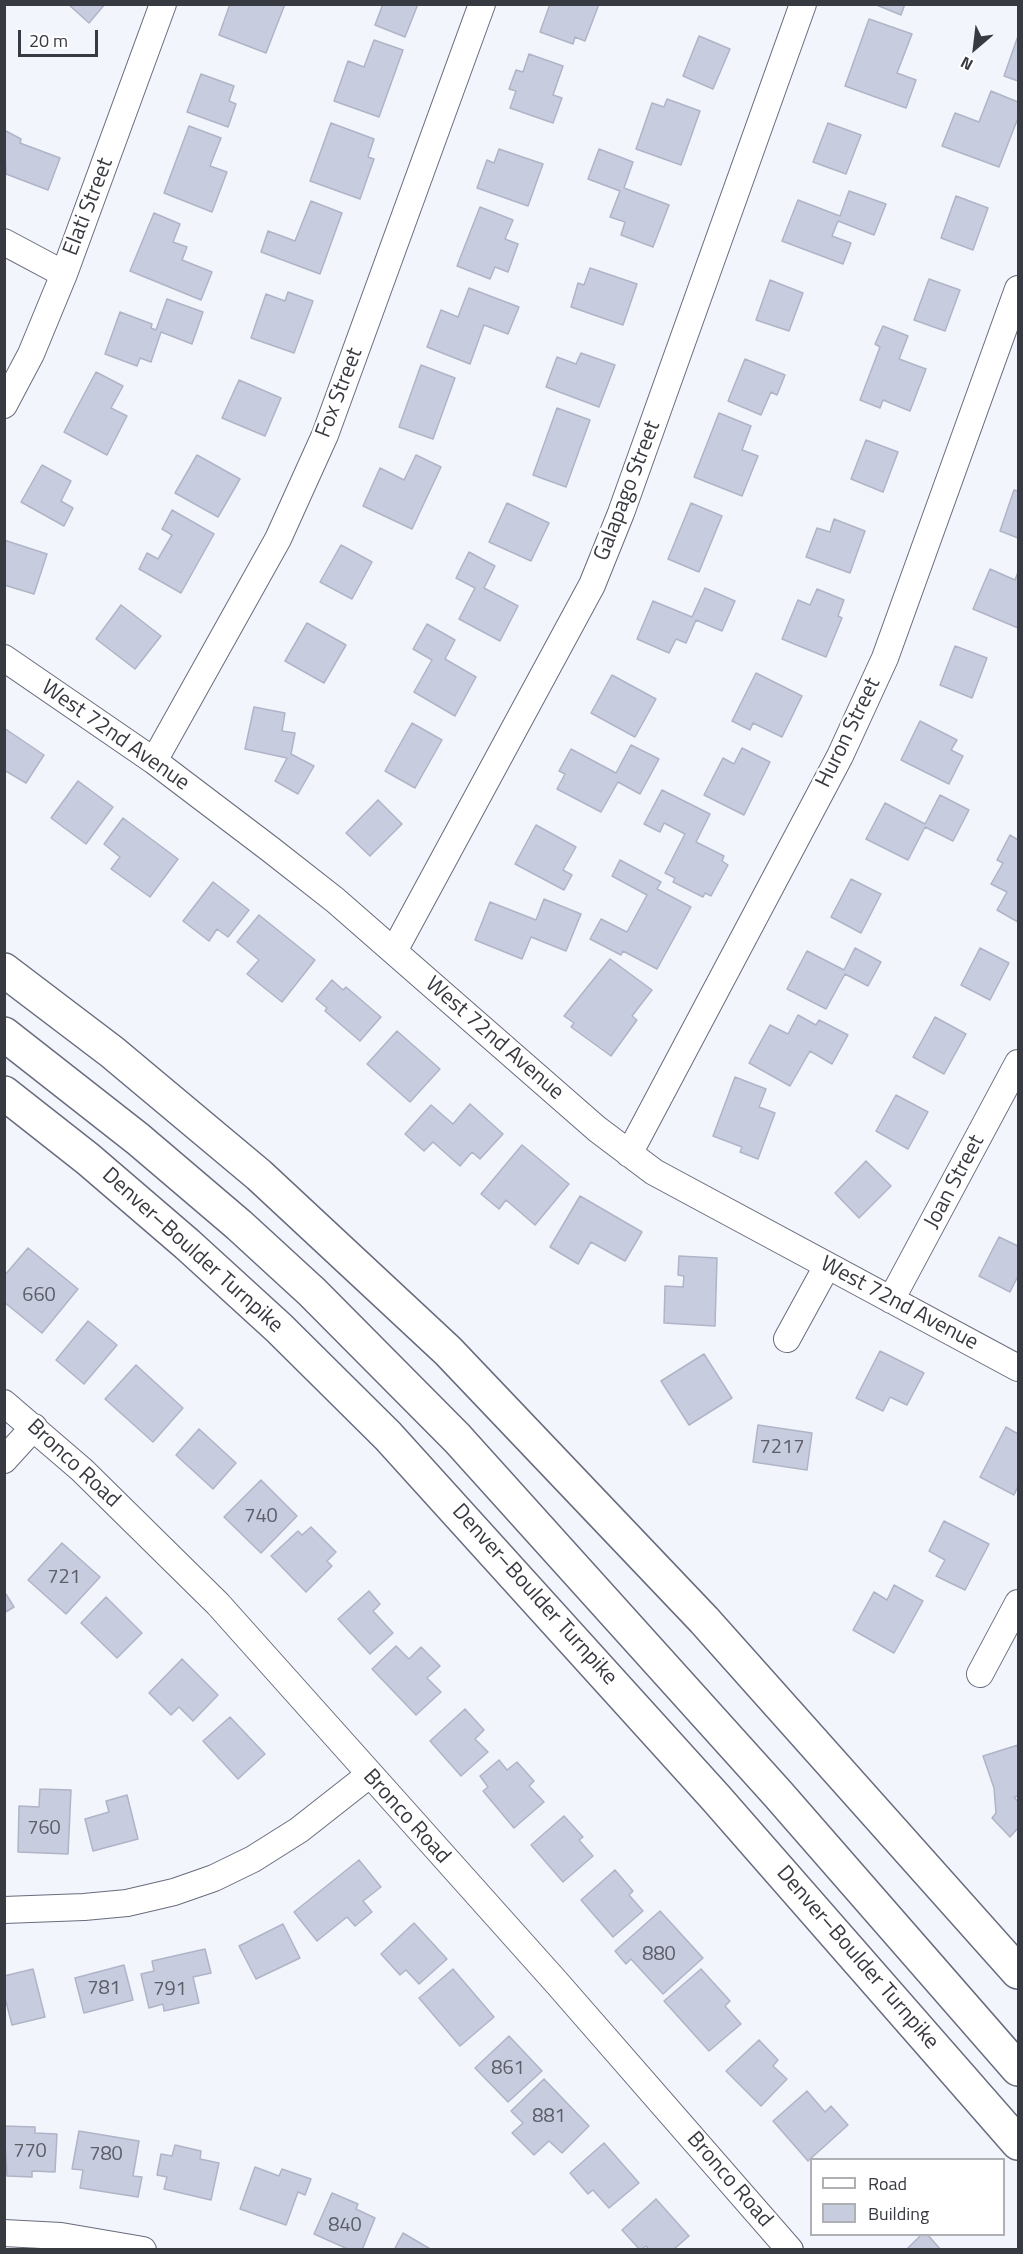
<!DOCTYPE html>
<html>
<head>
<meta charset="utf-8">
<style>
	body { margin:0 }
	#map { position:relative; width:1023px; height:2254px; overflow:hidden; background:#f3f5fd; font-family:"Titillium Web",sans-serif }
	canvas { display:block }
	.frame { position:absolute; inset:0; border:6px solid #383a41; pointer-events:none }
	.legend { position:absolute; left:810px; top:2158px; width:195px; height:78px; box-sizing:border-box; background:#fff; border:2px solid #afb0b3; margin:0; padding:8px 10px; list-style:none; font-size:18px; color:#383a41 }
	.legend li { display:flex; align-items:center; gap:12px; height:30px }
	.legend b { width:30px; border:2px solid #afb0b3 }
	.north { position:absolute; left:945px; top:18px; width:60px; height:60px; -webkit-text-stroke:4px #fff; paint-order:stroke; rotate:208deg; font-size:16px; font-weight:700; line-height:24px; text-align:center; color:#383a41 }
	.north::after { content:''; display:block; margin:auto; width:21px; height:27px; background:#383a41; clip-path:polygon(50% 0,100% 100%,50% 72%,0 100%) }
	.scale { position:absolute; left:18px; top:30px; width:80px; height:27px; box-sizing:border-box; border:3px solid #383a41; border-top:0; padding-left:8px; font-size:18px; line-height:21px; white-space:nowrap; color:#383a41; -webkit-text-stroke:4px #fff; paint-order:stroke }
</style>
</head>
<body>
<div id="map">
<canvas width="1023" height="2254"></canvas>
<div class="frame"></div>
<ul class="legend">
<li><b style="height:8px;background:#fff"></b>Road</li>
<li><b style="height:16px;background:#c7ccdf"></b>Building</li>
</ul>
<div class="north">N</div>
<div class="scale">20 m</div>
</div>
<script>
const g = document.querySelector('canvas').getContext('2d');
g.lineJoin = 'round';
function paint(path, color) {
  g.fillStyle = color;
  g.fill(path, 'evenodd');
}
function toPath(rows) {
  const path = new Path2D();
  for (const r of rows) {
    path.moveTo(r[0], r[1]);
    for (let i = 2; i < r.length; i += 2) path.lineTo(r[i], r[i + 1]);
  }
  return path;
}
function trace(path, color, width, dash) {
  g.strokeStyle = color;
  g.lineWidth = width;
  g.lineCap = dash ? 'butt' : 'round';
  g.setLineDash(dash || []);
  g.stroke(path);
}
function write(font, color, halo, rows, align = 'center') {
  g.font = font + ' "Titillium Web",sans-serif';
  g.lineWidth = 5;
  g.setLineDash([]);
  g.textBaseline = 'middle';
  g.strokeStyle = halo;
  g.fillStyle = color;
  for (const [text, x, y, turn = 0] of rows) {
    g.save();
    g.translate(x, y);
    g.rotate((+turn || 0) * Math.PI / 180);
    g.textAlign = isNaN(turn) ? turn : align;
    if (halo) g.strokeText(text, 0, 0);
    g.fillText(text, 0, 0);
    g.restore();
  }
}
const building = toPath([
	[68,4,105,4,89,23,68,4],
	[230,4,285,4,266,53,219,35,230,4],
	[383,4,418,4,405,37,375,25,383,4],
	[550,4,599,4,585,41,575,37,573,44,540,32,550,4],
	[874,4,905,4,901,15,874,4],
	[869,19,912,34,897,73,916,80,906,108,845,86,869,19],
	[699,36,730,49,713,89,683,76,699,36],
	[1018,36,1018,81,1004,76,1018,36],
	[374,40,403,50,379,117,334,101,348,61,364,67,374,40],
	[529,54,563,66,553,95,562,98,553,123,510,108,516,91,509,89,516,70,523,72,529,54],
	[201,74,234,86,229,101,236,104,228,127,187,112,201,74],
	[991,91,1018,102,1018,118,999,167,942,146,955,113,979,122,991,91],
	[667,99,700,111,681,165,636,149,652,103,664,107,667,99],
	[331,123,374,139,368,157,374,159,360,199,310,181,331,123],
	[828,123,861,135,846,174,813,162,828,123],
	[189,126,221,138,210,166,227,172,212,212,164,193,189,126],
	[4,130,21,139,20,143,60,158,48,190,6,174,4,130],
	[499,149,543,164,528,206,477,188,487,160,494,163,499,149],
	[599,149,633,162,624,188,669,205,653,247,621,235,625,222,610,217,620,191,588,179,599,149],
	[849,191,886,204,874,235,838,221,832,236,851,243,843,264,782,241,798,200,840,216,849,191],
	[956,196,988,208,973,250,941,238,956,196],
	[311,201,342,213,320,274,261,252,268,231,295,241,311,201],
	[480,207,513,220,505,239,518,244,508,272,495,267,490,279,457,266,480,207],
	[154,213,180,224,173,242,187,247,182,260,212,272,201,300,130,271,154,213],
	[590,268,637,284,623,325,571,307,578,283,584,285,590,268],
	[929,279,960,290,945,331,914,320,929,279],
	[770,280,803,293,789,331,756,320,770,280],
	[469,288,519,307,508,334,484,325,470,364,427,347,441,310,458,317,469,288],
	[288,292,313,301,294,353,251,338,266,294,285,301,288,292],
	[167,299,203,312,192,344,161,332,151,362,140,358,137,366,105,354,120,312,152,324,151,328,156,330,167,299],
	[883,326,908,336,899,359,926,369,910,411,883,400,880,408,860,400,880,347,875,344,883,326],
	[581,353,615,365,599,407,546,387,557,357,576,364,581,353],
	[745,359,785,375,777,395,771,392,761,415,728,401,745,359],
	[421,365,455,378,433,439,399,427,421,365],
	[96,372,123,386,111,408,127,416,107,455,64,432,96,372],
	[239,380,281,398,265,436,222,418,239,380],
	[557,408,590,420,566,487,533,475,557,408],
	[719,413,751,426,742,450,758,456,742,496,694,477,719,413],
	[866,440,898,452,883,492,851,479,866,440],
	[197,455,240,479,218,517,175,493,197,455],
	[416,455,441,467,412,529,363,506,380,468,404,480,416,455],
	[42,465,71,481,61,501,73,508,64,526,21,502,42,465],
	[1014,490,1018,491,1018,538,1000,531,1014,490],
	[507,503,549,523,531,561,489,542,507,503],
	[691,503,722,516,699,572,668,559,691,503],
	[172,510,214,534,181,593,139,569,147,553,158,559,172,535,162,529,172,510],
	[834,519,865,531,850,573,806,557,817,528,830,532,834,519],
	[4,540,47,554,34,594,4,585,4,540],
	[341,545,372,562,352,599,320,582,341,545],
	[469,552,495,566,484,588,518,606,500,641,459,619,475,588,456,578,469,552],
	[990,569,1015,580,1018,572,1018,628,973,609,990,569],
	[705,588,735,601,722,631,696,620,686,643,676,639,669,653,637,639,653,601,692,617,705,588],
	[817,589,844,600,838,616,842,618,826,657,782,639,798,600,810,605,817,589],
	[121,605,161,636,135,669,96,639,121,605],
	[307,623,346,645,324,683,285,661,307,623],
	[427,624,455,640,445,659,476,677,455,716,414,692,432,660,413,649,427,624],
	[955,646,987,658,972,698,940,685,955,646],
	[756,673,802,696,782,737,753,723,750,730,732,721,756,673],
	[612,675,656,699,635,737,591,713,612,675],
	[254,707,285,713,282,731,295,733,291,754,314,766,298,794,275,781,287,758,245,749,254,707],
	[920,721,957,740,951,750,963,756,949,784,901,760,920,721],
	[412,723,442,740,415,788,385,771,412,723],
	[4,728,44,755,26,783,4,770,4,728],
	[631,745,659,759,640,794,618,782,601,812,557,789,565,774,559,771,571,749,616,773,631,745],
	[742,748,770,762,744,815,704,795,723,758,734,764,742,748],
	[78,781,113,807,86,844,51,818,78,781],
	[662,790,710,814,696,842,724,856,722,861,728,865,711,896,705,893,703,897,673,882,675,878,665,873,685,834,664,823,660,832,644,824,662,790],
	[940,795,969,810,953,841,925,827,908,860,866,839,885,803,925,824,940,795],
	[378,800,402,824,370,856,346,833,378,800],
	[123,818,178,859,150,897,111,869,120,857,104,844,123,818],
	[536,825,576,847,563,870,572,875,564,890,515,864,536,825],
	[1010,835,1018,840,1018,922,997,910,1007,892,991,884,1003,863,997,860,1010,835],
	[620,860,661,882,657,889,691,907,657,969,623,951,621,955,590,939,601,919,627,932,647,895,612,876,620,860],
	[851,879,881,894,861,933,831,917,851,879],
	[213,882,249,910,228,937,217,929,209,941,183,921,213,882],
	[544,899,581,914,566,951,531,937,522,959,475,940,490,902,536,920,544,899],
	[259,915,315,960,282,1002,247,974,259,960,237,942,259,915],
	[855,948,881,962,868,986,845,974,826,1009,787,989,807,951,844,970,855,948],
	[980,948,1009,963,990,1000,961,985,980,948],
	[610,959,652,990,632,1016,637,1020,611,1056,571,1027,574,1023,564,1016,610,959],
	[332,980,343,990,346,987,381,1017,360,1041,325,1011,327,1008,316,999,332,980],
	[798,1015,816,1025,819,1020,848,1035,832,1064,810,1051,790,1086,749,1063,770,1025,788,1034,798,1015],
	[935,1017,966,1034,944,1074,913,1057,935,1017],
	[397,1031,440,1069,410,1102,367,1064,397,1031],
	[735,1077,766,1089,759,1107,775,1113,758,1159,740,1152,742,1147,713,1136,735,1077],
	[896,1095,928,1112,908,1149,876,1131,896,1095],
	[470,1104,503,1134,480,1159,472,1152,460,1166,433,1142,424,1151,405,1134,431,1105,453,1124,470,1104],
	[522,1145,569,1184,535,1225,506,1200,499,1209,481,1194,522,1145],
	[866,1161,891,1186,859,1218,835,1193,866,1161],
	[580,1196,642,1232,625,1261,591,1242,578,1264,550,1247,580,1196],
	[999,1237,1018,1246,1018,1276,1010,1292,979,1276,999,1237],
	[28,1248,78,1289,42,1333,4,1302,4,1276,28,1248],
	[679,1256,717,1258,715,1326,664,1323,665,1286,683,1287,684,1276,678,1275,679,1256],
	[88,1321,117,1345,84,1384,56,1360,88,1321],
	[880,1351,924,1373,907,1405,890,1397,883,1411,856,1398,880,1351],
	[704,1354,732,1398,689,1425,661,1381,704,1354],
	[136,1365,183,1408,153,1442,105,1399,136,1365],
	[758,1425,812,1433,807,1470,753,1462,758,1425],
	[1006,1427,1018,1434,1018,1486,1014,1495,980,1477,1006,1427],
	[199,1429,236,1463,213,1489,176,1455,199,1429],
	[261,1480,297,1516,261,1553,224,1517,261,1480],
	[944,1521,989,1544,965,1590,936,1576,945,1560,929,1551,944,1521],
	[311,1527,336,1552,327,1561,332,1566,306,1592,271,1556,298,1531,302,1535,311,1527],
	[62,1543,100,1577,66,1614,28,1580,62,1543],
	[894,1585,923,1601,894,1653,853,1630,874,1592,887,1600,894,1585],
	[4,1591,14,1607,4,1613,4,1591],
	[369,1591,380,1604,373,1611,393,1633,370,1654,338,1619,369,1591],
	[106,1597,142,1633,117,1658,81,1623,106,1597],
	[396,1646,409,1659,421,1647,440,1666,427,1678,441,1692,416,1715,372,1669,396,1646],
	[182,1659,218,1695,193,1721,179,1707,171,1715,149,1693,182,1659],
	[465,1709,484,1730,475,1739,488,1752,461,1776,430,1741,465,1709],
	[230,1717,265,1754,238,1779,203,1741,230,1717],
	[1018,1745,1018,1796,1014,1797,1018,1802,1018,1828,1010,1837,992,1818,996,1813,994,1788,983,1756,1018,1745],
	[499,1760,507,1770,517,1762,534,1781,529,1786,544,1802,514,1828,483,1791,488,1787,480,1776,499,1760],
	[40,1789,71,1790,68,1854,18,1852,19,1806,39,1807,40,1789],
	[127,1795,138,1839,93,1851,85,1819,109,1812,106,1801,127,1795],
	[564,1816,583,1837,579,1840,593,1856,563,1882,531,1845,564,1816],
	[359,1860,381,1887,363,1901,372,1912,355,1926,347,1917,317,1941,294,1912,359,1860],
	[615,1870,633,1891,629,1895,643,1911,613,1937,581,1900,615,1870],
	[660,1911,703,1958,663,1994,631,1959,626,1964,615,1951,660,1911],
	[414,1923,447,1959,419,1984,406,1970,400,1975,381,1954,414,1923],
	[283,1924,300,1958,256,1979,239,1946,283,1924],
	[205,1949,211,1973,193,1977,199,2003,164,2011,163,2004,149,2008,141,1974,154,1971,152,1961,205,1949],
	[124,1965,133,2000,84,2013,75,1978,124,1965],
	[33,1969,45,2017,12,2025,4,1994,4,1976,33,1969],
	[453,1969,494,2017,460,2046,419,1998,453,1969],
	[701,1969,730,2001,725,2006,741,2024,709,2051,664,2001,701,1969],
	[509,2036,542,2071,508,2102,475,2068,509,2036],
	[759,2040,778,2060,773,2066,787,2079,761,2106,726,2071,759,2040],
	[544,2079,589,2126,562,2153,549,2141,534,2155,512,2133,523,2123,511,2111,544,2079],
	[807,2091,825,2112,831,2106,848,2125,808,2161,773,2121,807,2091],
	[4,2126,35,2127,35,2133,57,2134,55,2172,32,2171,32,2177,7,2176,4,2126],
	[79,2131,139,2141,133,2176,142,2177,138,2197,80,2188,83,2170,72,2169,79,2131],
	[604,2143,639,2183,609,2208,593,2190,588,2194,570,2173,604,2143],
	[175,2145,201,2151,200,2159,219,2163,211,2200,164,2189,167,2177,157,2175,161,2154,172,2156,175,2145],
	[255,2167,279,2176,282,2169,311,2179,305,2195,298,2192,286,2225,240,2209,255,2167],
	[332,2193,358,2204,356,2209,375,2218,362,2250,350,2250,314,2234,332,2193],
	[656,2199,689,2236,673,2250,649,2250,646,2246,640,2250,622,2230,656,2199],
	[403,2233,432,2250,394,2250,403,2233],
	[922,2234,927,2234,941,2250,906,2250,922,2234]
]);
const minor = toPath([
	[4,242,64,274],
	[4,405,31,354,64,274,163,4],
	[4,658,154,761,270,849,335,900,597,1129,654,1172,1018,1368],
	[154,761,278,539,325,435,482,4],
	[394,951,592,585,621,513,803,4],
	[629,1154,840,756,885,658,1018,289],
	[891,1300,1018,1063],
	[787,1339,827,1266],
	[4,1403,82,1470,218,1604,557,1983,790,2250],
	[4,1460,34,1427],
	[980,1674,1018,1603],
	[4,1910,84,1907,127,1903,174,1892,214,1878,253,1859,299,1830,369,1775],
	[4,2233,61,2236,143,2250]
]);
const highway = toPath([
	[4,970,112,1052,259,1175,448,1351,704,1620,1018,1972],
	[4,1034,138,1139,239,1225,312,1292,457,1438,778,1794,1018,2069],
	[4,1093,88,1159,187,1244,279,1328,388,1436,716,1798,1018,2143]
]);
const numberNames = [
	["660",39,1296],
	["7217",782,1448],
	["740",261,1517],
	["721",64,1578],
	["760",44,1829],
	["880",659,1955],
	["781",104,1989],
	["791",170,1990],
	["861",508,2069],
	["881",549,2117],
	["770",30,2152],
	["780",106,2155],
	["840",345,2226]
];
const streetNames = [
	["Elati Street",89,207,-69],
	["Fox Street",340,393,-69],
	["Galapago Street",628,491,-69],
	["Huron Street",849,733,-64],
	["West 72nd Avenue",115,736,35],
	["West 72nd Avenue",494,1039,41],
	["Joan Street",955,1182,-62],
	["Denver–Boulder Turnpike",192,1251,42],
	["West 72nd Avenue",899,1304,28],
	["Bronco Road",73,1464,43],
	["Denver–Boulder Turnpike",534,1595,48],
	["Bronco Road",406,1817,48],
	["Denver–Boulder Turnpike",857,1958,49],
	["Bronco Road",729,2180,49]
];
paint(building, '#c7ccdf');
trace(building, '#b0b4c7', 1.5);
trace(minor, '#686c7d', 28);
trace(highway, '#686c7d', 36);
trace(minor, '#fff', 26);
trace(highway, '#fff', 33);
write('20px', '#5c5e68', null, numberNames);
write('22px', '#383a41', '#fff', streetNames);
</script>
</body>
</html>
